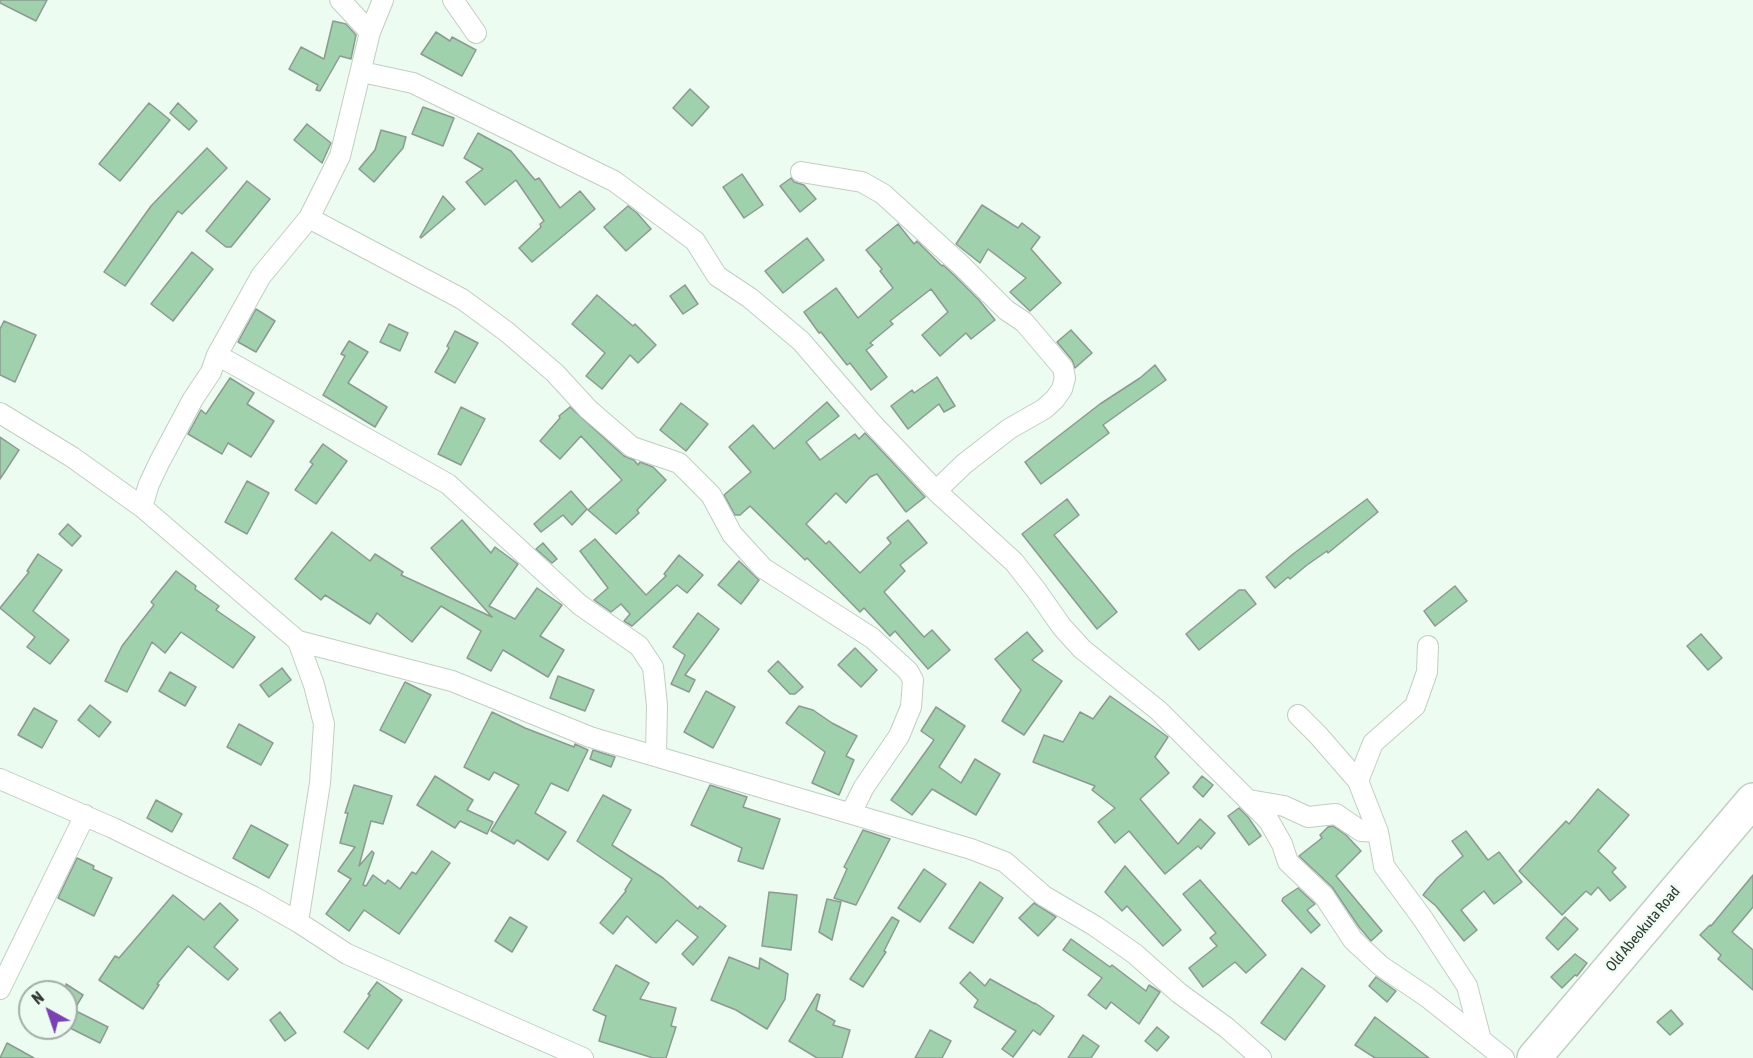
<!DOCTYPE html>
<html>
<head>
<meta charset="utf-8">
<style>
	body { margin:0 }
	#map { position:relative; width:1753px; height:1058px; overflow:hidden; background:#edfcf1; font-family:"Asap Condensed",sans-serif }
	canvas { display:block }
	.north { position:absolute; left:18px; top:980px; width:60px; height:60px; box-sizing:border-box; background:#edfcf1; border:2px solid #a2ada5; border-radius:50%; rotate:320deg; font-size:16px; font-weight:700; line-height:24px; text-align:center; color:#313733 }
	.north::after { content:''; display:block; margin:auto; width:21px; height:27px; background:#7a40b6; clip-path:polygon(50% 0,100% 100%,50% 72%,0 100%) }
</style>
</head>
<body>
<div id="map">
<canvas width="1753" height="1058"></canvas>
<div class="north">N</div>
</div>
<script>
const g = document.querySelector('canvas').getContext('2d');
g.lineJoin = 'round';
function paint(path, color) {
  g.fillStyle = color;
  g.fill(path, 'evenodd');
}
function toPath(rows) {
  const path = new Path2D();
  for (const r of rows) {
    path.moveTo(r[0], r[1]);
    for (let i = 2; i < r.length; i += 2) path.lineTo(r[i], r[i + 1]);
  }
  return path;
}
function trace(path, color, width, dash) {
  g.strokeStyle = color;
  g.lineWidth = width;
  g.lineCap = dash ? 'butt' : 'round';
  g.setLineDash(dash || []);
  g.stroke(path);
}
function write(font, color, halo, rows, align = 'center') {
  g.font = font + ' "Asap Condensed",sans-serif';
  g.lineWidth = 4.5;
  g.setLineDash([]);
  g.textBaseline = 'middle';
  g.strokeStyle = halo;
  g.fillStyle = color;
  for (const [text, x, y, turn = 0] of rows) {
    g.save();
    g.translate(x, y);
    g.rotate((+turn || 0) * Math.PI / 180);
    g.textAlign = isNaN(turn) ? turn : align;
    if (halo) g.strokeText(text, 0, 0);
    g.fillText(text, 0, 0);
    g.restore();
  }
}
const building = toPath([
	[0,0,47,0,36,21,0,3,0,0],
	[333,21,346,24,356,35,351,59,340,56,320,91,316,90,318,85,289,69,301,47,324,59,333,21],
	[436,32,450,41,452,37,476,50,462,76,421,54,436,32],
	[690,89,709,107,692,126,673,108,690,89],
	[149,103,170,120,120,181,99,164,149,103],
	[178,103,197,121,189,130,170,113,178,103],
	[423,107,454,118,443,146,412,134,423,107],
	[307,124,331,143,322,163,294,140,307,124],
	[381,130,406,137,403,148,374,182,359,169,375,150,381,130],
	[478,133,511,151,535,180,539,178,560,208,580,191,595,209,532,262,519,248,541,227,540,224,544,221,516,180,485,205,466,182,483,169,464,158,478,133],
	[207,148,227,168,182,214,178,211,125,286,104,272,151,206,207,148],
	[742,174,763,205,744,218,723,187,742,174],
	[791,178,794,182,804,185,816,199,800,212,780,186,791,178],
	[247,181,270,199,231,247,226,247,206,231,247,181],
	[443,196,455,209,421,238,420,237,443,196],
	[982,205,1018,228,1022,223,1040,237,1031,249,1061,283,1030,311,1010,292,1026,278,988,249,980,263,956,244,982,205],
	[628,206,637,213,651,229,626,251,604,227,628,206],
	[898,224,914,244,917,241,942,266,943,265,954,275,979,300,995,320,971,339,966,333,940,356,922,335,948,312,931,289,890,321,893,324,870,343,873,345,866,350,887,377,871,390,850,363,847,365,821,332,819,333,804,312,836,288,858,318,893,288,880,271,882,269,866,250,898,224],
	[807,238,824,260,783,293,765,271,807,238],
	[192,252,213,269,173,321,151,304,192,252],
	[685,285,698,304,683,314,670,296,685,285],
	[597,295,633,326,635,324,656,345,638,363,630,355,602,389,586,376,605,353,572,324,597,295],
	[256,309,275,321,256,352,238,342,256,309],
	[4,321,36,335,15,382,0,375,0,329,4,321],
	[389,324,408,333,400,351,380,342,389,324],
	[1071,330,1092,353,1075,368,1072,360,1057,342,1071,330],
	[455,331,478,343,455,383,435,372,449,348,447,346,455,331],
	[349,341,368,352,348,383,387,407,375,427,323,395,345,356,341,354,349,341],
	[1155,365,1166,380,1103,425,1109,433,1041,484,1025,462,1100,404,1140,378,1155,365],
	[937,377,955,406,944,412,939,404,908,429,891,406,912,390,914,393,937,377],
	[230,378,254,393,247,404,274,421,251,457,228,443,222,454,188,434,201,410,206,414,230,378],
	[827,402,839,416,806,442,820,460,855,434,859,439,865,433,925,497,906,512,877,474,870,477,846,503,836,493,806,524,826,544,829,541,860,573,891,543,887,538,908,520,927,543,900,565,905,571,884,592,924,637,932,630,950,650,928,669,895,631,890,636,864,608,860,612,807,558,805,560,750,506,740,515,735,515,724,495,751,472,729,447,753,425,774,449,827,402],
	[681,403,708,424,686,451,660,430,681,403],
	[461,407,485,419,461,465,438,454,461,407],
	[570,407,624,456,634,460,638,465,640,462,653,467,666,480,637,510,639,513,616,534,588,510,622,480,581,436,560,459,540,441,560,418,559,416,570,407],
	[0,437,19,450,0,479,0,437],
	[323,444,347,461,316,504,295,490,313,464,310,462,323,444],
	[247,481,269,493,247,534,225,522,247,481],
	[571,491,587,509,572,525,563,515,541,532,534,524,571,491],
	[1067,499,1079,515,1054,535,1117,612,1097,629,1022,534,1067,499],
	[1367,499,1378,512,1328,553,1327,551,1307,565,1290,579,1288,577,1275,588,1266,577,1293,554,1367,499],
	[462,520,491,553,495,547,518,564,489,606,515,619,537,588,562,605,540,636,564,650,548,677,503,650,491,671,467,658,481,631,441,606,412,642,377,613,370,624,325,595,321,600,295,579,332,532,370,561,375,554,403,572,401,575,492,617,431,548,462,520],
	[68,524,81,536,72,546,59,534,68,524],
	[595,539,646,595,666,576,664,574,679,555,703,575,687,593,677,585,632,626,624,621,630,614,621,604,611,612,594,600,608,588,580,551,595,539],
	[543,543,557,559,552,563,536,549,543,543],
	[38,554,62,570,33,611,69,640,50,664,27,647,35,637,0,608,29,572,27,571,38,554],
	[739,561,759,580,741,604,718,585,739,561],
	[176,571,196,586,195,589,219,606,216,610,255,637,233,668,181,632,165,653,152,642,127,692,105,681,122,646,154,605,151,602,176,571],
	[1455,586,1467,601,1435,626,1424,611,1455,586],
	[1239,590,1245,590,1256,604,1199,650,1186,634,1239,590],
	[698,613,719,629,685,675,695,680,689,692,671,684,685,655,673,647,698,613],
	[1027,632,1043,651,1032,660,1062,681,1024,735,1002,721,1021,690,995,659,1027,632],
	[1701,634,1722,658,1708,670,1687,646,1701,634],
	[855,648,877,670,861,687,838,665,855,648],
	[778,661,803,687,795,694,790,694,768,671,778,661],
	[282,668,291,680,269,697,260,685,282,668],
	[170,672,196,687,185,706,159,691,170,672],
	[558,676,594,690,585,711,550,698,558,676],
	[405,682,431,695,405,743,380,730,405,682],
	[706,691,735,707,713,748,684,732,706,691],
	[1110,696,1168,737,1155,757,1169,773,1140,799,1178,844,1200,819,1215,833,1201,849,1198,846,1165,874,1129,831,1115,843,1098,822,1115,808,1092,790,1095,786,1033,762,1044,735,1063,742,1080,712,1093,719,1110,696],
	[90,705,111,722,99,737,78,720,90,705],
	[799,706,813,710,832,723,857,736,846,756,854,760,839,795,812,783,825,752,786,723,799,706],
	[936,707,965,726,939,767,961,783,975,759,1000,774,976,815,932,789,912,815,891,800,934,740,921,731,936,707],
	[34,708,57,721,42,748,18,735,34,708],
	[492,712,525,728,574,747,575,744,588,750,568,791,551,783,535,813,566,832,548,860,517,840,514,844,491,831,519,785,494,772,489,780,464,767,492,712],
	[239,724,273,743,261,765,227,747,239,724],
	[593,750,615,757,611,767,590,759,593,750],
	[435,776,473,800,467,810,493,822,487,834,460,821,455,828,417,805,435,776],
	[1202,776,1213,785,1203,797,1193,787,1202,776],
	[354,785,392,796,383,824,371,821,359,866,372,851,374,853,363,885,366,886,373,875,385,884,388,880,400,889,412,872,416,874,432,851,450,863,399,934,364,910,349,931,326,914,351,879,338,871,355,847,340,843,348,813,345,813,354,785],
	[710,785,747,797,743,807,780,819,763,869,738,861,742,848,691,825,710,785],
	[1598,789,1629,815,1598,851,1616,868,1612,872,1626,887,1610,901,1598,887,1591,895,1586,891,1562,915,1519,871,1566,821,1569,824,1598,789],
	[603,795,631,810,612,845,663,878,698,909,700,906,726,926,693,965,682,954,698,937,677,920,656,943,627,916,613,934,600,923,626,891,625,890,632,879,577,841,603,795],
	[156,800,182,814,172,832,147,818,156,800],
	[1239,808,1248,817,1261,836,1249,845,1228,816,1239,808],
	[251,825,288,845,269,878,233,858,251,825],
	[1333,826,1346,835,1361,851,1336,876,1382,931,1371,941,1359,927,1332,887,1299,856,1322,838,1320,835,1328,827,1333,826],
	[863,830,890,839,856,905,834,898,847,869,844,867,863,830],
	[1466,831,1488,860,1499,852,1522,882,1494,904,1484,891,1461,910,1477,930,1464,941,1436,906,1423,895,1437,878,1463,856,1452,841,1466,831],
	[77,858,94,866,93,869,112,878,94,916,58,898,77,858],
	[1125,866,1181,930,1163,946,1127,906,1122,911,1105,892,1125,866],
	[924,869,946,884,920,922,898,908,924,869],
	[1753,875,1753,907,1732,932,1753,950,1753,990,1718,959,1721,955,1700,935,1710,925,1711,926,1753,875],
	[1200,880,1266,955,1246,973,1235,962,1203,987,1189,968,1217,946,1210,938,1216,933,1183,894,1200,880],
	[980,882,1003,898,973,943,949,928,980,882],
	[1298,888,1315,904,1307,910,1320,925,1311,933,1282,901,1283,898,1298,888],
	[769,892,797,895,791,950,762,946,769,892],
	[173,895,204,920,220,903,238,920,214,947,238,969,228,980,188,946,157,984,159,985,143,1009,99,980,115,956,119,958,173,895],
	[827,899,841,902,832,940,819,932,827,899],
	[1034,903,1056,917,1038,936,1019,918,1034,903],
	[510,917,527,927,512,952,495,941,510,917],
	[892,917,899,921,884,951,886,952,863,987,850,979,892,917],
	[1565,917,1578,929,1558,950,1546,938,1565,917],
	[1071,939,1110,967,1112,965,1146,991,1149,985,1160,992,1139,1024,1111,1002,1106,1009,1088,995,1102,978,1063,950,1071,939],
	[1575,954,1587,963,1577,976,1575,975,1562,988,1551,977,1575,954],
	[729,957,759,969,760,958,788,974,785,999,767,1029,736,1010,711,1000,729,957],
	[616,965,649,983,640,999,676,1008,671,1026,676,1027,666,1058,653,1058,599,1041,606,1016,593,1010,616,965],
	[1302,968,1325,986,1285,1040,1261,1023,1302,968],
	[970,972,985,986,990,979,1035,1004,1035,1003,1054,1016,1040,1035,1033,1030,1013,1057,1002,1049,1016,1031,974,1007,978,1000,960,983,970,972],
	[1376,977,1396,991,1387,1002,1369,986,1376,977],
	[377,982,402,1000,368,1049,344,1032,370,995,368,994,377,982],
	[66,984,83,995,74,1010,108,1027,100,1043,66,1026,66,984],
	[817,994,820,995,816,1010,835,1021,833,1025,850,1030,842,1058,817,1058,789,1041,817,994],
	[1671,1010,1683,1024,1670,1035,1657,1022,1671,1010],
	[280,1012,296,1033,285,1041,270,1020,280,1012],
	[1375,1017,1429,1058,1375,1058,1355,1045,1375,1017],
	[1157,1027,1169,1037,1157,1051,1145,1041,1157,1027],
	[930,1030,951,1041,942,1058,915,1058,930,1030],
	[1083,1035,1099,1046,1091,1058,1068,1058,1083,1035],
	[7,1043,34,1058,0,1058,7,1043]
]);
const minor = toPath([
	[340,0,370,32],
	[453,0,476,33],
	[362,72,413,83,614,181,695,241,717,276,750,298,801,341,870,421,936,491,1014,562,1036,590,1062,627,1082,649,1159,711,1269,821,1282,844,1288,862,1324,896,1353,940,1381,966,1427,997,1504,1058],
	[801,172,862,182,883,194,962,266,1006,310,1024,322,1063,368,1065,378,1062,389,1055,399,1044,409,1009,429,964,464,936,491],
	[309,218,462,299,507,332,555,373,588,409,632,447,679,463,711,495,732,534,763,568,872,638,908,671,913,680,911,707,899,736,864,787,851,813],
	[217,355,448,484,580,605,639,646,653,667,657,705,656,755],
	[0,413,72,457,142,507,298,641,314,685,324,724,320,783,298,922],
	[142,507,149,484,160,461,193,399,211,372,217,355,261,276,309,218,340,156,370,32,383,0],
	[298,641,452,681,590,737,971,849,1005,862,1044,896,1095,926,1135,954,1179,993,1227,1028,1261,1058],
	[1298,715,1318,735,1358,781,1378,832,1384,866,1423,919,1467,986,1481,1040],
	[0,779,113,828,254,897,298,922,347,954,583,1058],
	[1358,781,1373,743,1415,706,1427,672,1428,646],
	[1249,800,1284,806,1308,817,1336,814,1361,831,1378,832],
	[0,989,85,815]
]);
const trunk = toPath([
	[1534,1058,1753,800]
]);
const streetNames = [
	["Old Abeokuta Road",1643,929,-50]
];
paint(building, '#9ed1ac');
trace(building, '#8c9a90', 1.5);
trace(minor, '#c0cec3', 22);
trace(trunk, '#c0cec3', 36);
trace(minor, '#fff', 20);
trace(trunk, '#fff', 33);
write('15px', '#313733', '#edfcf1', streetNames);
</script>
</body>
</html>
